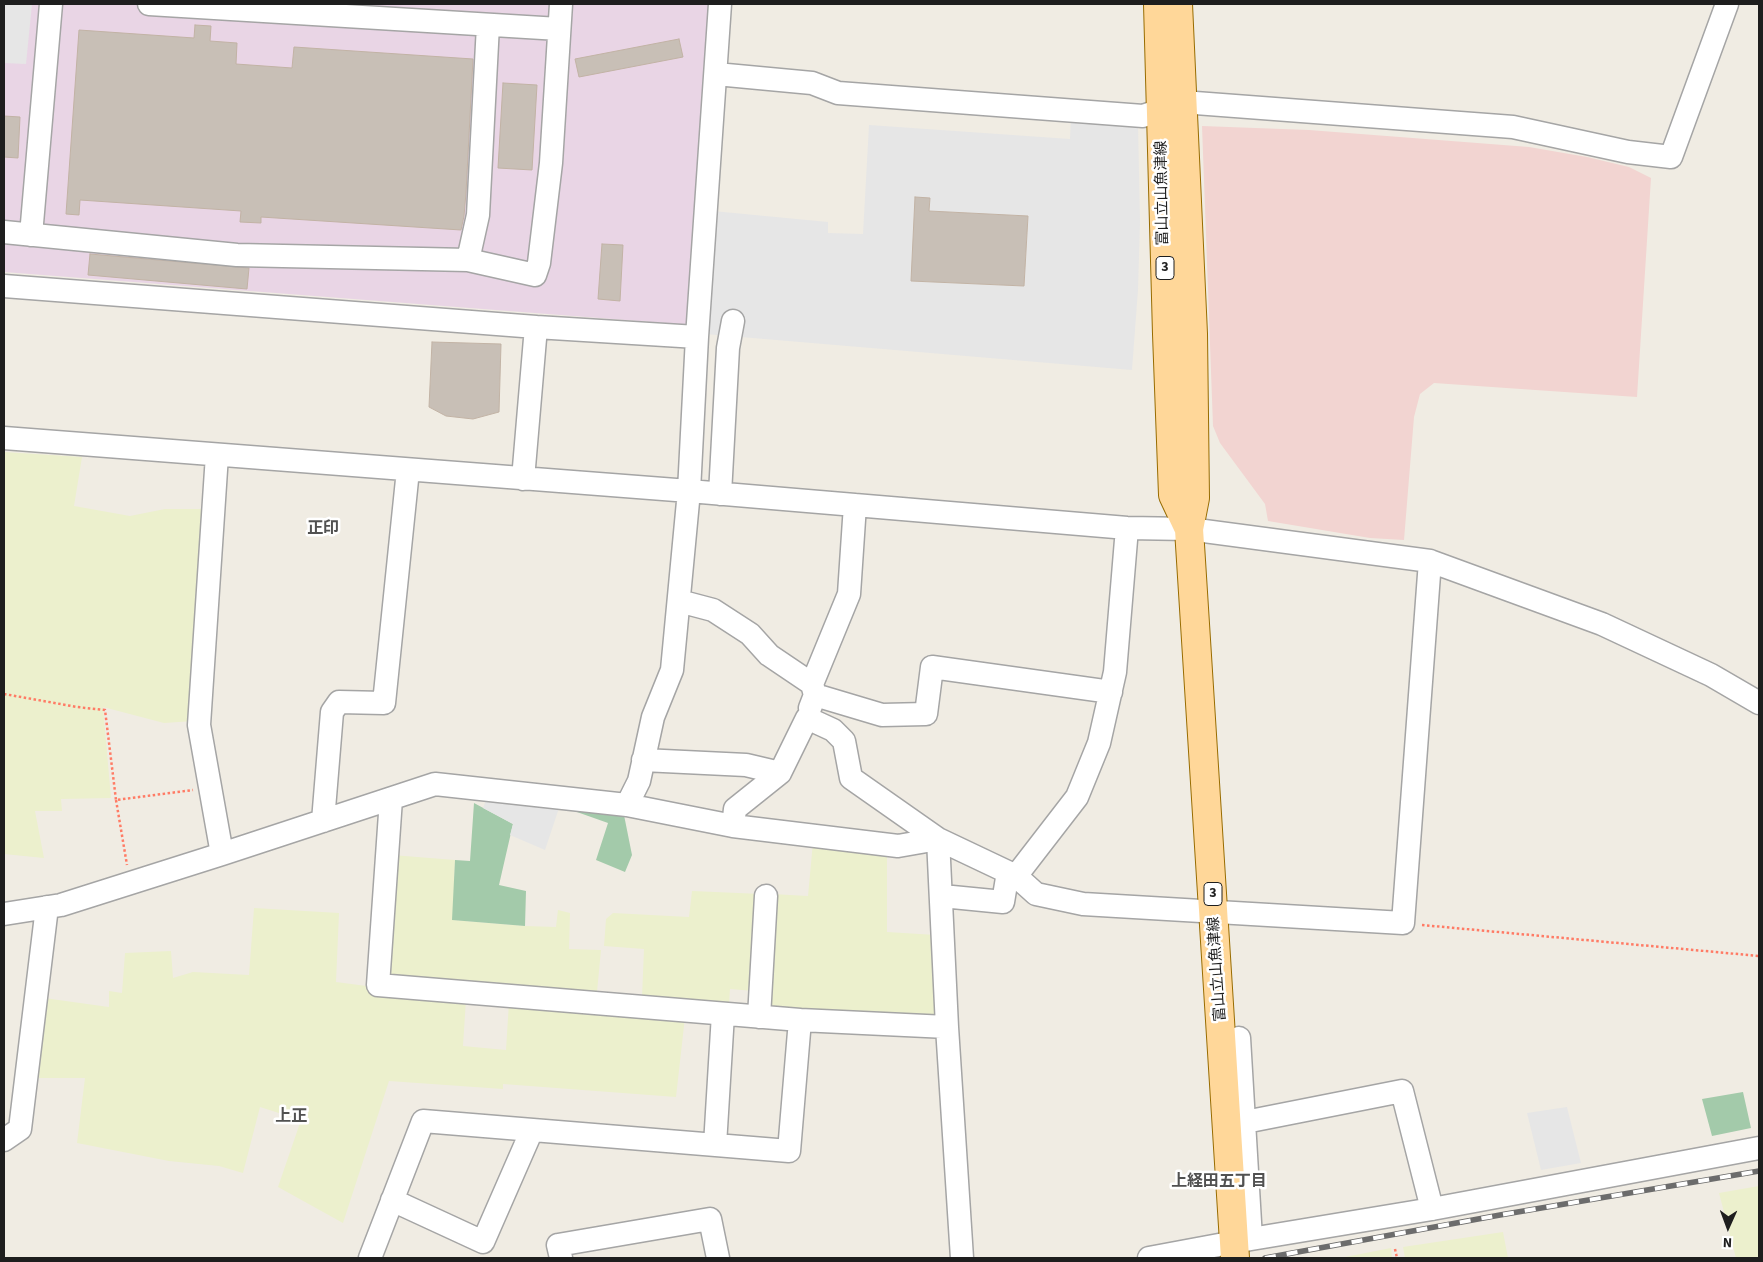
<!DOCTYPE html>
<html>
<head>
<meta charset="utf-8">
<style>
	body { margin:0 }
	#map { position:relative; width:1763px; height:1262px; overflow:hidden; background:#f0ece3; font-family:"Source Sans 3",sans-serif }
	canvas { display:block }
	.frame { position:absolute; inset:0; border:5px solid #1e1e1e; pointer-events:none }
	.north { position:absolute; left:1703px; top:1202px; width:50px; height:50px; -webkit-text-stroke:4px #fff; paint-order:stroke; rotate:182deg; font-size:14px; font-weight:700; line-height:20px; text-align:center; color:#1e1e1e }
	.north::after { content:''; display:block; margin:auto; width:18px; height:22px; background:#1e1e1e; clip-path:polygon(50% 0,100% 100%,50% 72%,0 100%) }
</style>
</head>
<body>
<div id="map">
<canvas width="1763" height="1262"></canvas>
<div class="frame"></div>
<div class="north">N</div>
</div>
<script>
const g = document.querySelector('canvas').getContext('2d');
g.lineJoin = 'round';
function paint(path, color) {
  g.fillStyle = color;
  g.fill(path, 'evenodd');
}
function toPath(rows) {
  const path = new Path2D();
  for (const r of rows) {
    path.moveTo(r[0], r[1]);
    for (let i = 2; i < r.length; i += 2) path.lineTo(r[i], r[i + 1]);
  }
  return path;
}
function trace(path, color, width, dash) {
  g.strokeStyle = color;
  g.lineWidth = width;
  g.lineCap = dash ? 'butt' : 'round';
  g.setLineDash(dash || []);
  g.stroke(path);
}
function write(font, color, halo, rows, align = 'center') {
  g.font = font + ' "Source Sans 3","Noto Sans JP",sans-serif';
  g.lineWidth = 5;
  g.setLineDash([]);
  g.textBaseline = 'middle';
  g.strokeStyle = halo;
  g.fillStyle = color;
  for (const [text, x, y, turn = 0] of rows) {
    g.save();
    g.translate(x, y);
    g.rotate((+turn || 0) * Math.PI / 180);
    g.textAlign = isNaN(turn) ? turn : align;
    if (halo) g.strokeText(text, 0, 0);
    g.fillText(text, 0, 0);
    g.restore();
  }
}
const commercial = toPath([
	[1202,126,1309,130,1529,147,1587,157,1629,167,1651,178,1637,397,1434,383,1420,394,1414,417,1404,540,1370,538,1268,521,1265,504,1220,443,1213,426]
]);
const industrial = toPath([
	[4,4,713,4,690,325,4,272]
]);
const farmland = toPath([
	[4,452,82,457,74,506,130,516,165,509,204,509,193,721,164,723,103,707,111,798,61,799,62,811,35,811,44,858,4,854],
	[813,842,887,850,887,932,936,935,940,1007,929,1021,763,1008,772,894,808,896],
	[392,855,455,860,453,920,525,926,556,927,558,910,570,913,569,949,601,950,597,992,386,977],
	[692,891,761,894,754,991,730,989,729,1004,642,997,644,949,604,946,606,919,613,913,689,917],
	[254,908,339,913,336,982,466,999,463,1046,506,1050,509,1002,685,1017,676,1097,503,1084,503,1089,389,1081,343,1223,278,1187,301,1120,260,1107,243,1173,219,1166,169,1161,77,1143,85,1078,31,1078,44,998,109,1007,109,991,122,993,125,953,171,951,173,978,193,972,249,975],
	[1759,1186,1759,1258,1736,1258,1719,1193],
	[1503,1232,1508,1258,1405,1258,1403,1247],
	[1391,1248,1392,1258,1345,1258,1345,1257]
]);
const cemetery = toPath([
	[474,803,513,824,499,885,526,891,525,926,452,920,455,860,470,861],
	[560,806,623,810,632,855,625,872,596,860,608,823],
	[1743,1092,1751,1128,1712,1136,1702,1099]
]);
const parking = toPath([
	[4,4,32,4,26,64,4,63],
	[1071,117,1138,123,1140,222,1138,290,1132,370,705,334,713,211,828,222,828,233,863,234,869,125,1070,139],
	[930,198,929,211,1028,216,1024,286,912,281],
	[488,795,561,802,545,850,510,835,513,824,483,808],
	[1567,1107,1581,1163,1541,1170,1527,1113]
]);
const building = toPath([
	[195,25,211,26,210,41,237,43,236,64,292,68,294,47,473,59,466,193,464,216,461,230,261,217,261,223,240,222,241,211,80,200,79,215,66,214,79,30,194,38,195,25],
	[679,39,683,57,579,77,575,59,679,39],
	[503,83,537,85,532,170,498,168,503,83],
	[4,116,20,117,18,158,4,157,4,116],
	[915,197,930,198,929,211,1028,216,1024,286,911,281,915,197],
	[602,244,623,245,620,301,598,299,602,244],
	[90,254,249,268,247,289,88,275,90,254],
	[432,342,501,344,499,412,473,419,446,416,429,407,432,342]
]);
const path = toPath([
	[4,694,77,707,105,710,116,800,193,790],
	[116,800,127,865],
	[1422,925,1759,956],
	[1395,1249,1397,1258]
]);
const minor = toPath([
	[149,4,559,29],
	[716,74,812,83,838,93,1143,116,1182,102,1513,127,1628,152,1671,157,1727,4],
	[4,232,237,255,468,260,535,275,539,263,551,163,561,4],
	[31,235,51,4],
	[468,260,478,215,488,25],
	[4,286,536,327,697,337,720,4],
	[4,438,689,491,1127,528,1189,529,1430,561,1602,624,1711,675,1759,703],
	[217,455,199,725,222,854],
	[523,479,536,327],
	[720,494,728,348,733,321],
	[679,601,713,610,750,634,769,655,812,684],
	[815,695,882,715,926,714,932,667,1111,692],
	[810,708,815,695,812,684,849,594,855,505],
	[643,760,746,765,780,773],
	[391,799,378,985,800,1020,947,1027],
	[627,805,639,781,653,717,672,670,689,491,697,337],
	[323,821,332,712,339,702,384,703,408,470],
	[733,826,735,809,780,773,807,718,833,730,844,741,851,778,938,839,1016,876,1036,894,1083,904,1403,923,1430,561],
	[938,839,947,1027,962,1258],
	[1016,876,1077,797,1099,743,1115,672,1127,528],
	[942,896,1003,902,1008,872],
	[4,914,61,905,222,854,435,784,627,805,733,826,898,846,938,839],
	[759,1017,766,896],
	[1239,1038,1251,1239],
	[1245,1122,1402,1091,1432,1209],
	[4,1140,20,1129,47,907],
	[715,1145,723,1014],
	[392,1200,483,1242,532,1130],
	[370,1258,423,1121,789,1151,800,1020],
	[561,1258,558,1245,710,1219,718,1258],
	[1149,1258,1251,1239,1432,1209,1759,1148]
]);
const major = toPath([
	[1158,4,1167,334,1173,495,1189,529],
	[1178,4,1193,334,1195,498,1189,529,1235,1258]
]);
const rail = toPath([
	[1265,1258,1500,1215,1759,1171]
]);
const shields = [
	[1165,268,18],
	[1213,894,18]
];
const shieldNames = [
	["3",1165,268],
	["3",1213,894]
];
const streetNames = [
	["富山立山魚津線",1163,193,-91],
	["富山立山魚津線",1218,969,-94]
];
const neighbourhoodNames = [
	["正印",323,529],
	["上正",291,1117],
	["上経田五丁目",1219,1182]
];
paint(commercial, '#f2d4d1');
paint(industrial, '#e9d5e5');
paint(farmland, '#ecf0cd');
paint(cemetery, '#a3caaa');
paint(parking, '#e6e6e6');
paint(building, '#c8bfb6');
trace(building, '#c2b3a5', 1);
trace(minor, '#a5a5a5', 25);
trace(major, '#986c00', 30);
trace(path, '#ff7b65', 2.5, [2.5, 2.5]);
trace(minor, '#fff', 22);
trace(major, '#ffd799', 28);
trace(rail, '#6c6c6c', 5.5);
trace(rail, '#fff', 4, [11]);
for (const [x, y, w] of shields) {
  const box = new Path2D();
  box.roundRect(x - w / 2, y - 11.5, w, 23, 4);
  g.fillStyle = '#fff';
  g.fill(box);
  trace(box, '#1e1e1e', 1);
}
write('bold 14px', '#1e1e1e', null, shieldNames);
write('15px', '#1e1e1e', '#fff', streetNames);
write('bold 16px', '#515151', '#fff', neighbourhoodNames);
</script>
</body>
</html>
